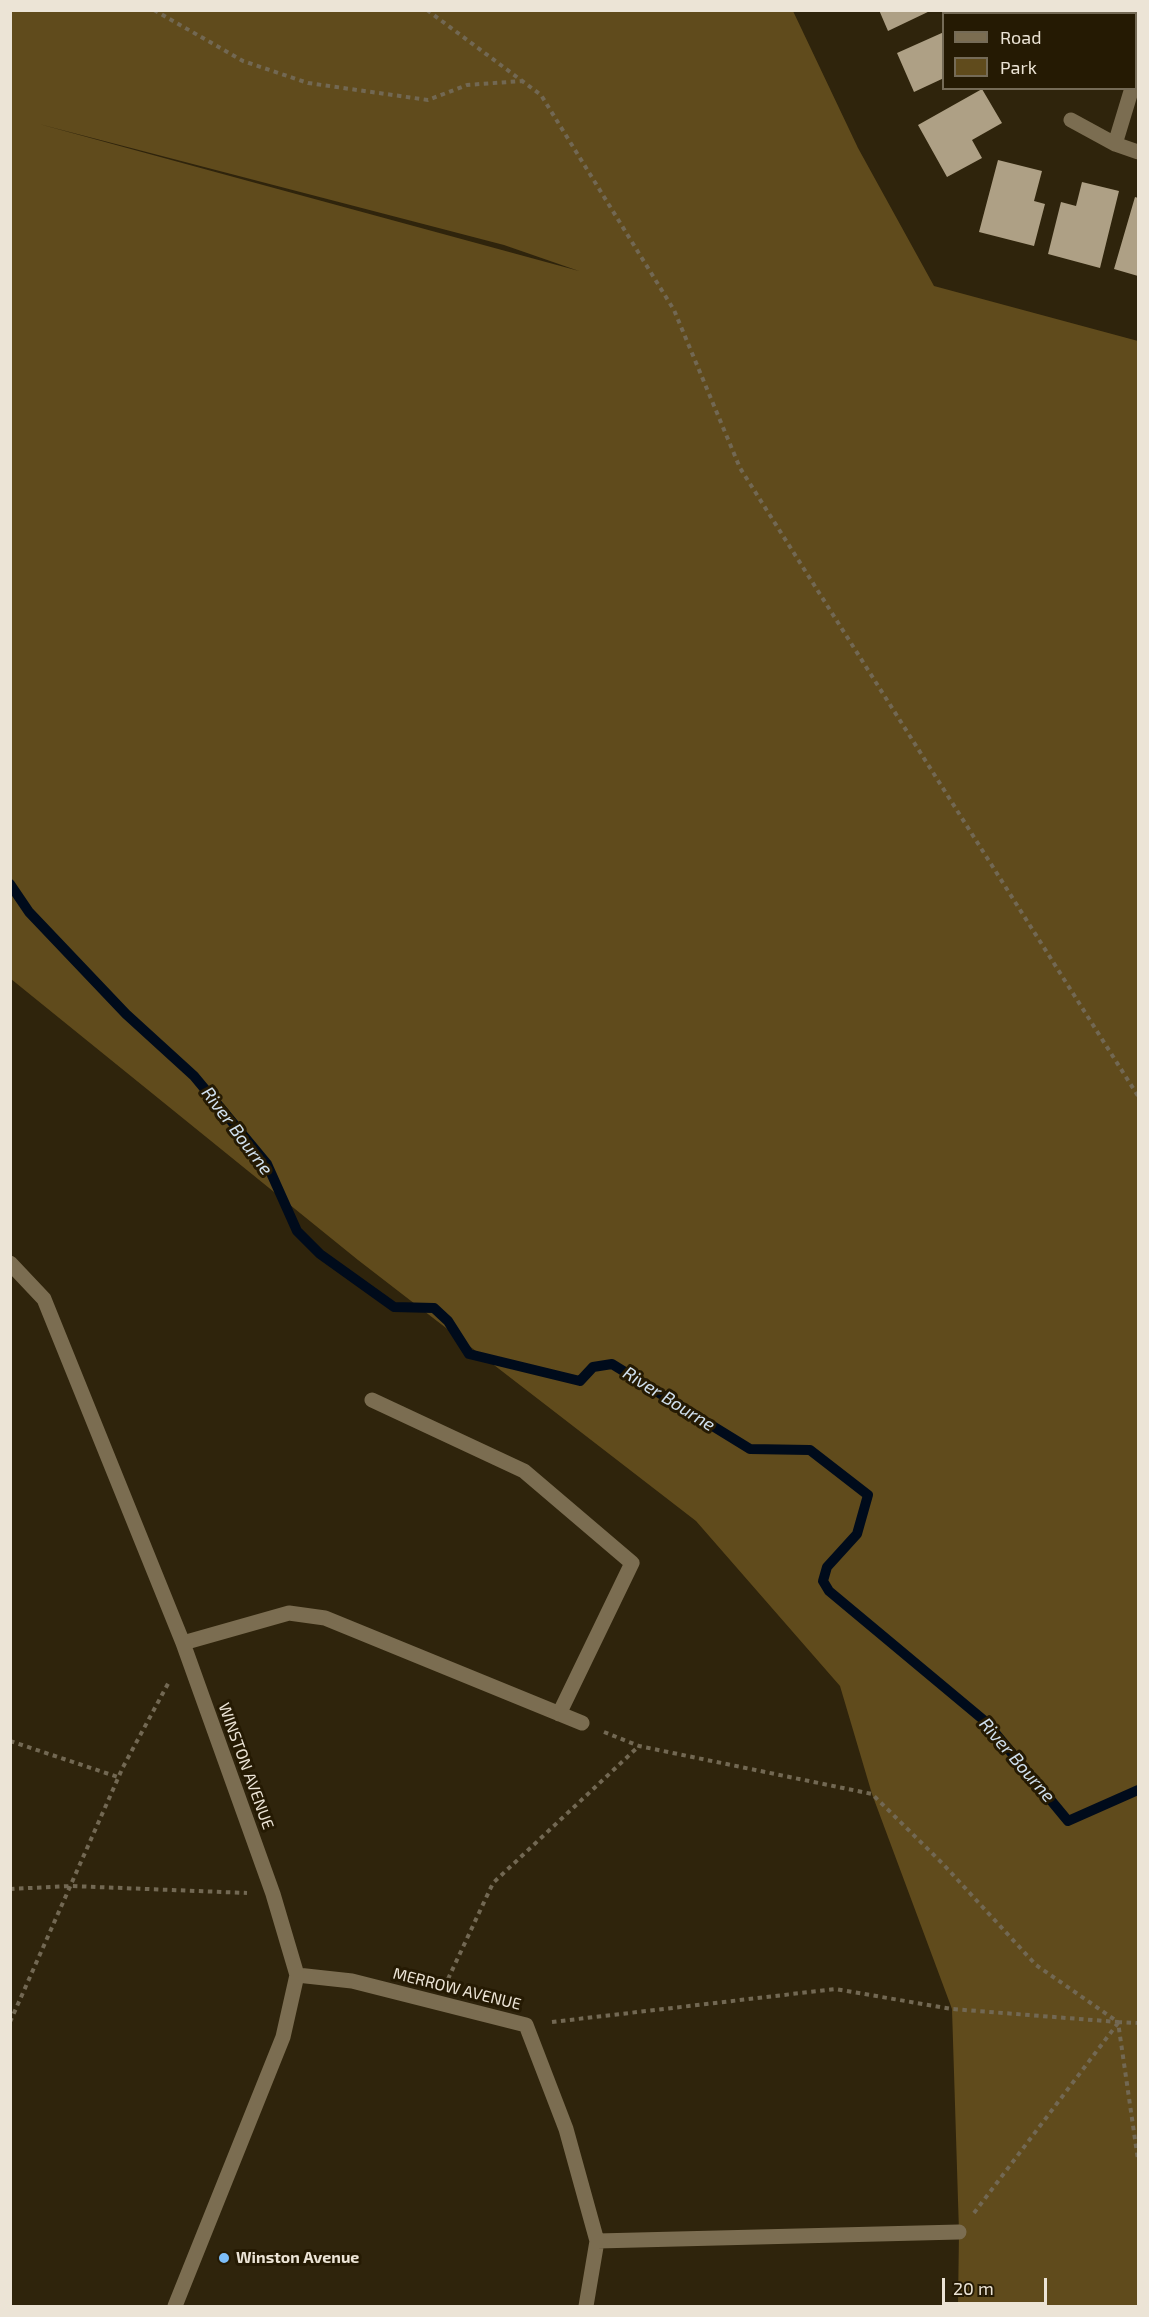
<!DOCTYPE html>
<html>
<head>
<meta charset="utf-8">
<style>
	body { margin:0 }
	#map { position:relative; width:1149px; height:2317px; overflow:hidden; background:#2f240c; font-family:"Exo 2",sans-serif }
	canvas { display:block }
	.frame { position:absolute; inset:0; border:12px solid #ece4d6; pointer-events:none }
	.legend { position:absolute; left:942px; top:12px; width:195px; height:78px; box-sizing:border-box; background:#251a03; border:2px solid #756b57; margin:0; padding:8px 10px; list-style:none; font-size:18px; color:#ece4d6 }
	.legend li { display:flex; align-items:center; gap:12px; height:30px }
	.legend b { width:30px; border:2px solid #756b57 }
	.scale { position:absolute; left:942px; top:2278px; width:105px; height:27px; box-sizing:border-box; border:3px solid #ece4d6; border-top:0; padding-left:8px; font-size:18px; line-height:21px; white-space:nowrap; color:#ece4d6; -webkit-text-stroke:4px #251a03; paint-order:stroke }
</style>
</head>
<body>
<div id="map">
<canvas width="1149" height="2317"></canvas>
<div class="frame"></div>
<ul class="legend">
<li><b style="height:8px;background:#7b6d51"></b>Road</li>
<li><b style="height:16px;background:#604b1c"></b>Park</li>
</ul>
<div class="scale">20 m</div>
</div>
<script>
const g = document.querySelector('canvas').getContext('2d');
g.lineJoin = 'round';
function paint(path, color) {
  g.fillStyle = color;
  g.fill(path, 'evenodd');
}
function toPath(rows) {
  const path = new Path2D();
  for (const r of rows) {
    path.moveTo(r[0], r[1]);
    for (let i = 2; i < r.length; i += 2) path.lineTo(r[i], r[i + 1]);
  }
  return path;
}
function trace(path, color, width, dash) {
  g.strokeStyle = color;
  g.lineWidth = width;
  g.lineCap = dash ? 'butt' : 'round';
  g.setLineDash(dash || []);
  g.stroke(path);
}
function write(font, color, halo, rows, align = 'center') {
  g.font = font + ' "Exo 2",sans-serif';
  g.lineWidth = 6;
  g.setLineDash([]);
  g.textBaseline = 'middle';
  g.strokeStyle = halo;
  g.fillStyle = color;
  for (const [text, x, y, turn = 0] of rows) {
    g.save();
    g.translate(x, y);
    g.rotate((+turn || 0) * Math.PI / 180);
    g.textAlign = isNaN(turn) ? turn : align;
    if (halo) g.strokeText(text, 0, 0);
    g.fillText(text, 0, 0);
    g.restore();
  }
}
const green = toPath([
	[11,11,793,11,858,148,934,286,1138,341,1138,2306,958,2306,959,2232,952,2009,872,1794,840,1686,696,1521,358,1260,11,979],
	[39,124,504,245,579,271]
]);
const stream = toPath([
	[10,884,29,912,126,1014,194,1076,267,1164,297,1231,320,1254,394,1307,434,1308,448,1321,469,1354,580,1381,593,1367,612,1364,750,1449,810,1450,868,1495,857,1534,827,1567,823,1581,829,1591,986,1722,1068,1821,1138,1790]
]);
const building = toPath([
	[879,10,932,10,888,31],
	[1015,10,1066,10,1059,14,1016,14],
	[944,32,944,78,914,92,897,53],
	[982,89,1002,123,972,140,982,158,947,177,918,125],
	[998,160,1042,171,1034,201,1045,204,1034,246,979,232],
	[1082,182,1119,191,1100,268,1048,254,1061,202,1076,206],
	[1135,197,1138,198,1138,276,1114,269]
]);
const path = toPath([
	[154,10,243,61,308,83,428,100,467,85,522,81],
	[427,10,541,95,674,310,740,468,1138,1096],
	[604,1732,639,1746,872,1794,943,1864,1036,1965,1118,2022,1138,2023],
	[10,1741,118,1777],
	[10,1889,71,1886,247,1893],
	[448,1979,493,1883,639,1746],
	[10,2022,123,1767,170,1680],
	[552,2022,835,1989,952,2009,1118,2022,1138,2160],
	[974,2213,1118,2023]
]);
const minor = toPath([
	[990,10,991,14],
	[1136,76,1138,66],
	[1071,120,1115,144,1138,152],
	[1115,144,1132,88],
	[10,1263,44,1299,183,1643,273,1894,297,1975,283,2037,175,2306],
	[372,1400,524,1471,632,1563,559,1714],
	[183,1643,289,1613,325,1618,582,1723],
	[297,1975,352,1981,526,2025,566,2129,597,2241,586,2306],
	[597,2241,959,2232]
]);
const markers = [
	[224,2258,6,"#7dbef9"]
];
const streetNames = [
	["WINSTON AVENUE",246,1766,70],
	["MERROW AVENUE",457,1989,14]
];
const poiNames = [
	["Winston Avenue",236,2258]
];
const waterNames = [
	["River Bourne",237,1131,53],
	["River Bourne",669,1399,32],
	["River Bourne",1017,1760,49]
];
paint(green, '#604b1c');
trace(stream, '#000b1b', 10);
paint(building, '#aea085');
trace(path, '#726853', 4, [4.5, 4.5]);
trace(minor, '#7b6d51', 15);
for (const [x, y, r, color] of markers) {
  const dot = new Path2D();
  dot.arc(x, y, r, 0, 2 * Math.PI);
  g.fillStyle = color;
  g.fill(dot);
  trace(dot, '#251a03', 2);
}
write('16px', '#ece4d6', '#251a03', streetNames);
write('bold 16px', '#ece4d6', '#251a03', poiNames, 'left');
write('italic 18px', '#d1e1ef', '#251a03', waterNames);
</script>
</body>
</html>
